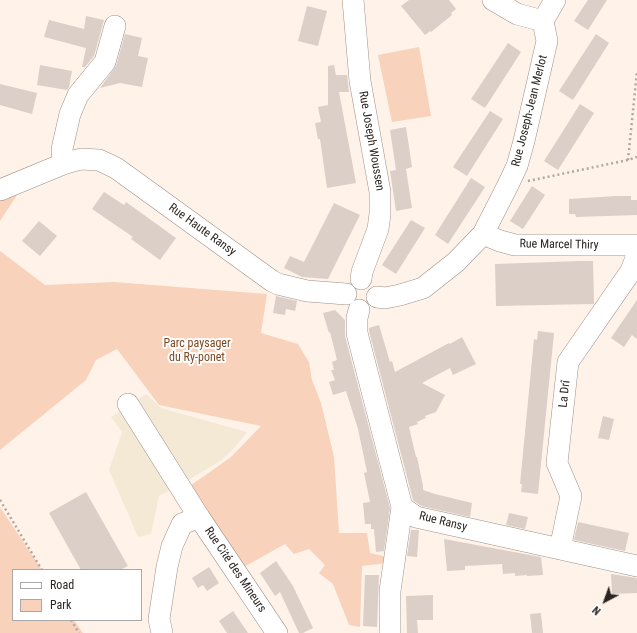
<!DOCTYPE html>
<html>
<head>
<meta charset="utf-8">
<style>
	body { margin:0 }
	#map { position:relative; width:637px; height:633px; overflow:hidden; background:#fff2e9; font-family:"Roboto Condensed",sans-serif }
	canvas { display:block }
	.legend { position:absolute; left:12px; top:569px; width:130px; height:52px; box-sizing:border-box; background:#fff; border:1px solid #aaa8a7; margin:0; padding:5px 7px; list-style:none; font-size:12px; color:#2a2522 }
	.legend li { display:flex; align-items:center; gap:8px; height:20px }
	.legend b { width:20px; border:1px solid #aaa8a7 }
	.north { position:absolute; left:585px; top:581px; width:40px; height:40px; -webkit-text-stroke:3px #fff; paint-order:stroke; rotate:221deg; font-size:11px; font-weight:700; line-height:16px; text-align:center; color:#2a2522 }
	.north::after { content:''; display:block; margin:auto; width:14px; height:18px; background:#2a2522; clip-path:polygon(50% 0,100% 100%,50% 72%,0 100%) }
</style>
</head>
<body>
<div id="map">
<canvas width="637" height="633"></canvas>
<ul class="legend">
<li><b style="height:5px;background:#fff"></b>Road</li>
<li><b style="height:11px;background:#f8d2ba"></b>Park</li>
</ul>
<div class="north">N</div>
</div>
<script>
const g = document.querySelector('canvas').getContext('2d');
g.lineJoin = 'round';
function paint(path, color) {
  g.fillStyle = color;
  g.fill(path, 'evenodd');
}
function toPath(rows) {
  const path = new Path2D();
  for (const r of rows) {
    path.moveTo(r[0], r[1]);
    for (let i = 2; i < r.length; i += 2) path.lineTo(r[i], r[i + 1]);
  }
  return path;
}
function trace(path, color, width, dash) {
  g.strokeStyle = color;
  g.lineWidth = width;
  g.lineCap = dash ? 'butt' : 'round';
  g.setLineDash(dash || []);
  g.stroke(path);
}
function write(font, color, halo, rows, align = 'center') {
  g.font = font + ' "Roboto Condensed",sans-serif';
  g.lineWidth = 4;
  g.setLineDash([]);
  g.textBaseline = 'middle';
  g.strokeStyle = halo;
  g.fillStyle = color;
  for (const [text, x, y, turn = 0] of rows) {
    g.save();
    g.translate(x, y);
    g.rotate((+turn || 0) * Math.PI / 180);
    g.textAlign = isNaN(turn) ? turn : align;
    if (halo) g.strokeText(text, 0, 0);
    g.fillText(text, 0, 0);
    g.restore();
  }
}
const industrial = toPath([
	[146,394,161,408,247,432,237,445,222,460,182,484,159,496,151,534,138,537,109,470,122,432,111,417]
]);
const green = toPath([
	[419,47,431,116,392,122,378,55],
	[21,189,0,221,0,197],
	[0,251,45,285,114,282,267,294,261,333,298,344,309,362,312,380,321,403,334,457,339,533,367,533,370,553,387,557,387,563,362,566,360,627,349,625,333,584,319,573,325,565,309,549,294,554,285,544,244,567,187,488,231,457,261,426,159,405,117,349,96,360,86,380,0,450],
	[0,507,42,570,13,570,13,620,74,620,83,633,0,633]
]);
const building = toPath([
	[409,0,449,0,456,9,451,13,452,15,431,32,430,31,425,35,401,6],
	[588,0,607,0,588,30,574,21],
	[307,6,327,11,318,46,298,41],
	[86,16,104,20,94,56,85,67,82,67,86,48,44,37,49,20,84,29],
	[125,34,142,38,138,56,148,58,142,87,120,83,100,88,116,66],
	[596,34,609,43,573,100,559,91],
	[508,43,521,52,485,108,471,99],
	[40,65,72,71,69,87,67,90,37,85],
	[334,65,336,75,347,75,349,92,339,92,356,183,327,188,320,139,318,139,315,123,321,122,318,107,328,105,328,66],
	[0,84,37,93,32,114,0,105],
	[580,104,594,113,558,170,544,161],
	[490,111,503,119,467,176,453,167],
	[406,127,412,167,406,169,412,208,396,211,390,171,396,170,390,130],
	[471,178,485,187,448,244,435,235],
	[532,186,545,195,523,229,510,221],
	[104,192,124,205,126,202,176,238,160,260,131,239,133,237,92,209],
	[616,196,631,196,631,200,637,200,637,215,576,217,575,214,569,214,569,199],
	[334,203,360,215,328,279,302,277,284,268,290,256,304,262],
	[411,220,425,228,396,274,382,265],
	[39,221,57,236,40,256,22,241],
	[580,261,593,261,594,304,496,306,495,264],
	[276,296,297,301,295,311,286,309,285,315,273,313],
	[637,300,637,339,632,335,624,347,611,338],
	[335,310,345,320,345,336,390,508,384,551,376,552,374,529,371,529,371,524,365,524,363,503,370,502,364,473,367,472,358,429,346,391,333,395,329,382,335,380,331,370,334,370,332,362,337,360,330,332,329,333,323,313],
	[379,325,390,362,392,361,395,372,449,343,450,344,462,337,476,364,453,375,450,368,422,383,445,395,436,412,425,416,426,418,417,422,418,424,409,427,416,457,417,457,423,486,423,490,435,494,472,503,470,517,421,506,413,500,369,331,369,328],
	[538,331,554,333,538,494,521,492,522,484,520,484,534,339,537,340],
	[603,416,614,419,609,440,598,438],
	[86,492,128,566,120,570,81,570,49,513],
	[509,513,528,517,525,529,506,525],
	[578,522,629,533,625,551,574,540],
	[411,530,419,530,417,557,407,556],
	[444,539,541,557,543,575,527,576,527,575,515,576,515,573,503,574,502,564,465,566,465,570,447,571],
	[276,561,293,586,313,628,303,633,299,633,280,592,275,596,260,573],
	[209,567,219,583,207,591,203,585,198,588,192,578],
	[611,574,637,578,637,593,612,594],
	[365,575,379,575,377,627,363,626],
	[433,595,433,620,417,620,418,633,407,633,406,596],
	[233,611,248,633,227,633,219,621],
	[541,613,543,633,532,633,530,614]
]);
const path = toPath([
	[628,160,637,71],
	[528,181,628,160,637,157],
	[0,500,42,570],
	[71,620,79,633]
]);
const minor = toPath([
	[353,0,360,81,380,192,380,214,378,229,362,272,361,279],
	[493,0,517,14,543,21],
	[63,164,62,149,70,114,78,95,105,62,115,26],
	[0,190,63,164,81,159,99,160,116,168,272,281,278,284,307,291,346,294],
	[483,234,500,241,515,245,637,245],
	[377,297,385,298,400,295,423,288,456,262,483,234,508,185,517,166,524,141,547,41,543,21,555,0],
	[359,310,357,318,357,333,402,507,416,517,637,566],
	[128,404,199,517,277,633],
	[560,549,571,496,557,463,568,362,631,271,637,255],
	[162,633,159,619,167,567,172,546,182,524,199,517],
	[390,633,390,591,402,507]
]);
const streetNames = [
	["Rue Joseph-Jean Merlot",530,111,-76],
	["Rue Joseph Woussen",371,141,80],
	["Rue Haute Ransy",202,230,36],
	["Rue Marcel Thiry",559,245,1],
	["La Drî",565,394,-84],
	["Rue Ransy",443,522,14],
	["Rue Cité des Mineurs",235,570,56]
];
const parkNames = [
	["Parc paysager",197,344],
	["du Ry-ponet",197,358]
];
paint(industrial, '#f4e9d5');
paint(green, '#f8d2ba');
paint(building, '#dbcfc7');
trace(minor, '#9d9189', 22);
trace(path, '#b1a7a0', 2.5, [2, 3]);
trace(minor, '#fff', 21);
write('12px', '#2a2522', '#fff', streetNames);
write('12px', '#7d4922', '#fff', parkNames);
</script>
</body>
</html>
